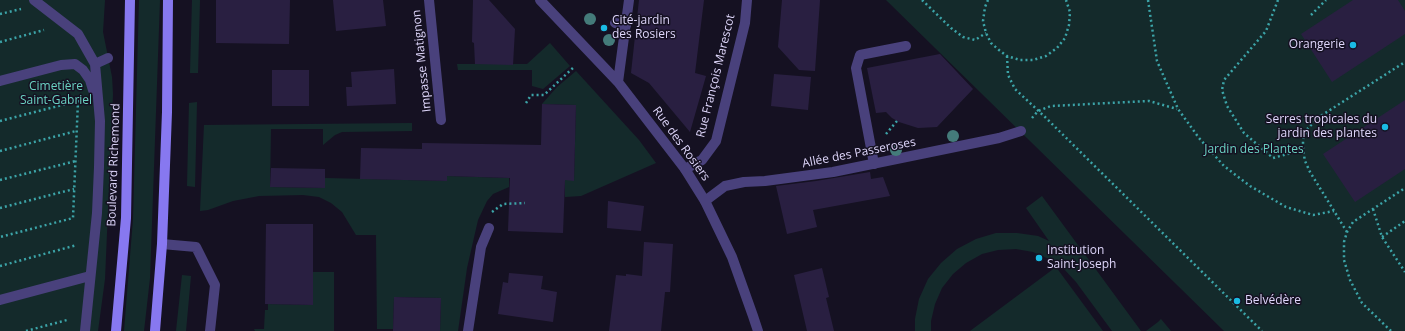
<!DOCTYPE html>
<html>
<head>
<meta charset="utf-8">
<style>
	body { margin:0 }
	canvas { display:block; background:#151122 }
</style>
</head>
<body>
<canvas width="1405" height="331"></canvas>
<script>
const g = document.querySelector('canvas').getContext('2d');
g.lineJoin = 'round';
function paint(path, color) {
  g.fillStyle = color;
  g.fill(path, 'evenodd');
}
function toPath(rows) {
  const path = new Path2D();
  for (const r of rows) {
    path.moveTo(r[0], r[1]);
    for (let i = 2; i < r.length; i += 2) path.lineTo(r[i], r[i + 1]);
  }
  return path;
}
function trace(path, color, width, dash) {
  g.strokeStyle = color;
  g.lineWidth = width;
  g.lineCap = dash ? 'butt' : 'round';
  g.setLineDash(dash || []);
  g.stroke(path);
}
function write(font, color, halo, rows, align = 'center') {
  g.font = font + ' "Open Sans",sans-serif';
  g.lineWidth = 3;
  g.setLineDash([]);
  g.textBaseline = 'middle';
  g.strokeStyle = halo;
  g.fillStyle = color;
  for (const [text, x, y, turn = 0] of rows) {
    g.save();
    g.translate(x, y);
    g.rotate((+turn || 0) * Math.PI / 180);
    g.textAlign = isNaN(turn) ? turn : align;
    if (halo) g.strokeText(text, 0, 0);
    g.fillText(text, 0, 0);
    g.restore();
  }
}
const green = toPath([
	[0,0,105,0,103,32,112,77,113,94,105,279,98,331,0,331],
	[139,0,160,0,150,278,144,331,124,331,133,219],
	[192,0,200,0,198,73,190,73],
	[886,0,1405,0,1405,331,1224,331],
	[550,43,570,66,543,89,532,86,532,70,458,70,457,64,527,64],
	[576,71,639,140,656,163,581,196,565,197,565,180,574,180,576,105,542,104,557,87],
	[197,102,195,187,187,186,189,103],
	[412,123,412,131,342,132,335,135,323,145,323,129,271,129,270,187,324,188,325,178,447,181,447,176,509,178,509,187,493,194,487,201,478,220,467,268,458,331,440,331,441,298,394,297,393,329,377,329,376,235,356,235,342,212,331,203,319,197,303,195,259,196,233,201,208,210,200,211,204,125],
	[1042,196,1141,331,1112,331,1076,282,1064,269,1049,259,1033,252,1016,249,998,250,982,254,966,263,953,274,942,288,935,304,931,321,931,331,915,331,915,319,919,299,928,279,941,263,957,249,976,239,996,233,1017,233,1038,236,1049,241,1026,208],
	[1056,267,1103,331,970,331],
	[313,272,334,272,334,331,255,331,254,329,264,329,265,310,268,310,268,304,313,305],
	[182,275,191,276,186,331,176,331],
	[1161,319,1171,331,1146,331,1158,322]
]);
const building = toPath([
	[216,0,290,0,289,44,216,43],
	[333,0,383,0,386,26,336,31],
	[473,0,489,0,515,29,513,65,475,64,474,43,472,42],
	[639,0,704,0,695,73,706,76,690,132,649,83,631,73],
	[782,0,820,0,815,71,799,70,778,47],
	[1353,0,1398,0,1405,11,1405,34,1332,82,1301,34],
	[940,54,973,89,937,127,918,128,899,122,892,118,886,112,876,113,867,68],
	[394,69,396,104,347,106,346,87,352,87,351,72],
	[272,70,309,70,309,106,272,106],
	[774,74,811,77,808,110,771,106],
	[1405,100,1405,169,1355,202,1323,154],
	[542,104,576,105,574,181,565,180,563,233,508,231,510,178,447,176,447,181,360,179,361,148,422,149,422,143,541,145],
	[271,168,325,169,325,188,270,187],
	[870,172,871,179,883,177,890,196,813,210,817,227,787,234,776,186,816,181],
	[608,201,644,206,641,231,607,228],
	[266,224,313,224,313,305,265,304],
	[644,242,673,244,670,292,665,292,661,331,609,331,616,275,626,276,626,274,642,276],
	[822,268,829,297,826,298,834,331,807,331,794,275],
	[509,273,543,276,541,289,557,292,553,322,498,314,503,282,508,283],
	[394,297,441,298,440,331,393,331]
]);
const path = toPath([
	[922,0,951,28,963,37,975,40,986,33],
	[988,0,985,7,983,21,986,33,991,43,999,50,1007,56,1020,60,1033,60,1046,56,1057,48,1065,38,1069,25,1070,12,1066,0],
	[1148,0,1157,61,1178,109,1199,138,1224,166,1250,186,1286,207,1313,215,1334,211],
	[1278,0,1266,31,1224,80,1222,90,1227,106,1244,133,1273,158,1302,150],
	[0,14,21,9],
	[1311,15,1326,0],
	[0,42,44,30],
	[1007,56,1008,75,1015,89,1045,117,1262,331],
	[526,103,531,95,544,95,575,66],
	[1032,118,1038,111,1051,106,1149,101,1177,109],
	[0,121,78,101,73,218,0,237],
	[886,134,897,121],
	[0,151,76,131],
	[0,180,76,161],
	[0,208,74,189],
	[1373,209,1382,237,1405,272],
	[492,212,503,204,525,203],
	[1347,232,1310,172,1305,161,1303,150,1303,139,1308,128,1319,117,1405,62],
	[1382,237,1405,221],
	[0,266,77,245],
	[26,331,67,320,67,322],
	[1391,331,1362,303,1350,280,1344,260,1344,242,1347,232,1353,222,1405,188]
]);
const service = toPath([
	[34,0,78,34,95,64,100,121,99,167,97,213,85,331],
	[615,23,626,25],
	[95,64,108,58],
	[0,81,61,65,75,64,83,70,90,80,93,90],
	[874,164,856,68,860,55,906,46],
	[162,244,196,247,215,285,210,331],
	[0,300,90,276]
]);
const minor = toPath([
	[429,0,441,120],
	[540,0,618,82,685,169],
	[618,82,629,0],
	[705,201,725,186,744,182,765,181,833,172,999,138,1021,131],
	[468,331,481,247,489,228]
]);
const tertiary = toPath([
	[747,0,745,23,716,141,702,160,685,169,705,201,732,257,753,316,758,331]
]);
const secondary = toPath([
	[116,331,126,218,130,0],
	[155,331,162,244,167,112,168,0]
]);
const trees = [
	[590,19],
	[609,40],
	[953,136],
	[896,150]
];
const markers = [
	[604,28,4,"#1abbe3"],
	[1353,45,4,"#1abbe3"],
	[1385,127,4,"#1abbe3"],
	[1039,258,4,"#1abbe3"],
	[1237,301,4,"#1abbe3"]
];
const poiNames = [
	["Cité-jardin",612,21],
	["des Rosiers",612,35],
	["Orangerie",1345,45,"right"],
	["Serres tropicales du",1377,120,"right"],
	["jardin des plantes",1377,134,"right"],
	["Institution",1047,251],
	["Saint-Joseph",1047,265],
	["Belvédère",1245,301]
];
const streetNames = [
	["Impasse Matignon",422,61,-96],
	["Rue François Marescot",716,76,-76],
	["Rue des Rosiers",681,144,54],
	["Allée des Passeroses",859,153,-11],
	["Boulevard Richemond",114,165,-88]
];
const parkNames = [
	["Cimetière",56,87],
	["Saint-Gabriel",56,101],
	["Jardin des Plantes",1254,150]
];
paint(green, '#142a2b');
paint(building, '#291f41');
trace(path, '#3ca4a8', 2.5, [2, 3]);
trace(service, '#49417c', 10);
trace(minor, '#49417c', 10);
trace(tertiary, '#49417c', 10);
trace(secondary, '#8778f0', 10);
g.fillStyle = '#447b7a';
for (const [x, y] of trees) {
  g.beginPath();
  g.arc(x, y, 6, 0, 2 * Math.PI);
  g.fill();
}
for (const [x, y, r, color] of markers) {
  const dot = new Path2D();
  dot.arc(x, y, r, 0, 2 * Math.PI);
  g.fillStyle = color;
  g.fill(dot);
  trace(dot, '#151122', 1.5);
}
write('12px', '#ded6fa', '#151122', poiNames, 'left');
write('12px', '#ded6fa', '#151122', streetNames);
write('12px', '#6ad2c2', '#151122', parkNames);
</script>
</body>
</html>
